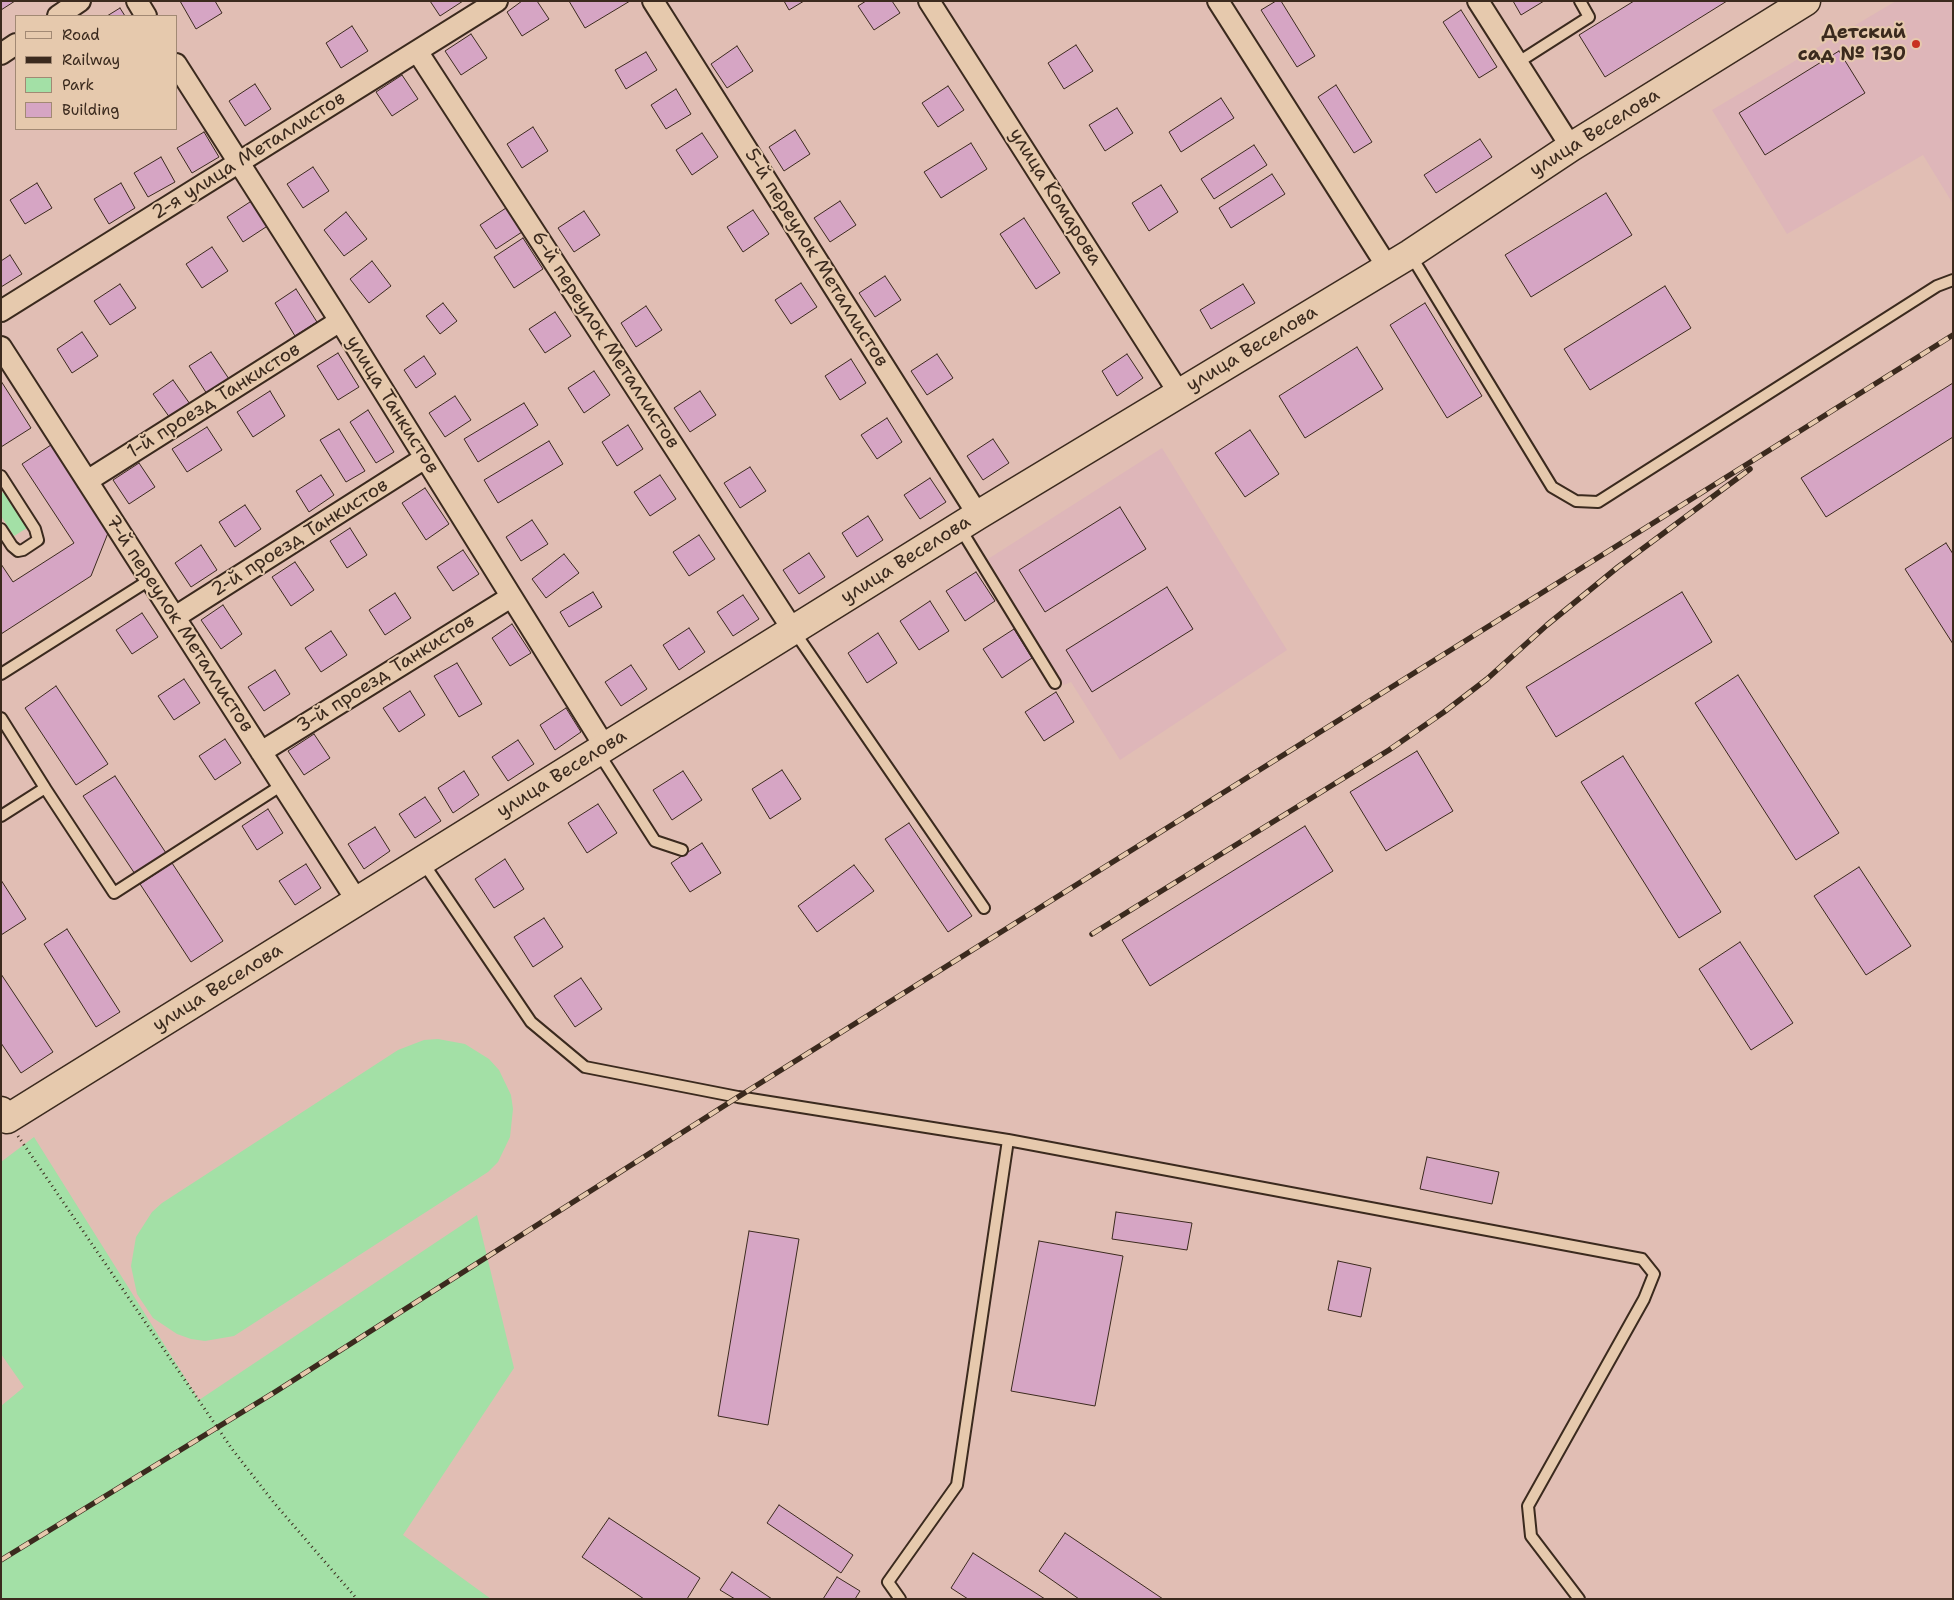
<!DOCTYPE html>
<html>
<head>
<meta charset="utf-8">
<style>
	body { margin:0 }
	#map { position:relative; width:1954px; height:1600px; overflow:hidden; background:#e1beb4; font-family:"Shantell Sans",sans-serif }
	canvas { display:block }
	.frame { position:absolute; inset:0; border:2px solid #3b2a1e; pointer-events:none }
	.legend { position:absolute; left:15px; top:15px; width:162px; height:115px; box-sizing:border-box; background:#e6c9ad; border:1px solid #a28974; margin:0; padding:6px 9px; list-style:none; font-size:15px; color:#3b2a1e }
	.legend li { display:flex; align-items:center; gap:10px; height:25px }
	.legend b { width:25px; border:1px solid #a28974 }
</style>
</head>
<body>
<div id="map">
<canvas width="1954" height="1600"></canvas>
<div class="frame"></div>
<ul class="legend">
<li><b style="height:6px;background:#e6c9ad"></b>Road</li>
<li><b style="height:6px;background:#3b2a1e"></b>Railway</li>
<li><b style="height:14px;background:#a3e0a6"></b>Park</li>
<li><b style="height:14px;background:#d6a5c4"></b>Building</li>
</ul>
</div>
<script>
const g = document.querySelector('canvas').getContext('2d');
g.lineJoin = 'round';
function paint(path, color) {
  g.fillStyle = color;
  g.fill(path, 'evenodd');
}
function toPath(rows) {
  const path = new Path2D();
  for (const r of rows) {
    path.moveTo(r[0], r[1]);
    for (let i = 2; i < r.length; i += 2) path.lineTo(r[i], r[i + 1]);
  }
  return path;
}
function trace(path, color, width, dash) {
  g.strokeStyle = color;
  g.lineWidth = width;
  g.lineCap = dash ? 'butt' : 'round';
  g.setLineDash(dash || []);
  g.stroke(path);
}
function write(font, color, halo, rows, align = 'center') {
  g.font = font + ' "Shantell Sans",sans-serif';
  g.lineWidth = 4;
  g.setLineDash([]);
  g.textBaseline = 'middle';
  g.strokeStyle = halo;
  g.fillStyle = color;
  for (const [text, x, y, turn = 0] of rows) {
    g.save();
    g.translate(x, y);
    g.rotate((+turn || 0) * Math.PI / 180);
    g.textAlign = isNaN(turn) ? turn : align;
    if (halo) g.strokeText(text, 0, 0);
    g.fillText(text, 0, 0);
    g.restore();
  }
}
const built = toPath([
	[1896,1,1953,1,1953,204,1923,155,1787,234,1712,110],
	[1162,448,1287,650,1120,760,1071,682,1064,685,988,559]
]);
const green = toPath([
	[3,492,27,528,14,536,1,516,1,494],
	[438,1039,465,1044,489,1059,499,1070,511,1095,513,1109,510,1137,498,1162,488,1172,234,1336,205,1341,191,1339,177,1334,153,1318,137,1294,131,1266,136,1237,152,1212,162,1203,398,1050,424,1040],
	[34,1137,199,1400,477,1215,514,1368,403,1535,491,1599,1,1599,1,1406,24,1387,1,1354,1,1162]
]);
const building = toPath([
	[1,1,15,1,1,10,1,1],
	[180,1,215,1,222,13,196,29,180,1],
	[430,1,463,1,440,16,430,1],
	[522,1,537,1,549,19,522,36,507,12,522,1],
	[569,1,630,1,585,28,569,1],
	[784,1,804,1,789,10,784,1],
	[866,1,892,1,900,13,874,30,858,6,866,1],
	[1276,1,1281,1,1315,56,1297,67,1261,10,1276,1],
	[1513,1,1544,1,1521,15,1513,1],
	[1634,1,1727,1,1605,77,1579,35,1634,1],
	[120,8,125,16,107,16,120,8],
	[1461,10,1497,67,1479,78,1443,22,1461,10],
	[352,26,368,51,341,68,326,43,352,26],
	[471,34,487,58,461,75,445,51,471,34],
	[1076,45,1093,71,1064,89,1048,63,1076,45],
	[737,46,753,71,727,88,711,64,737,46],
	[1839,51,1865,93,1765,155,1739,113,1839,51],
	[646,52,657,70,626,89,615,70,646,52],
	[402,75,418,99,392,116,376,92,402,75],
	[255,84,271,109,245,126,229,101,255,84],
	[1336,85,1372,142,1354,153,1318,97,1336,85],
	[948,86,964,110,938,127,922,103,948,86],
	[676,89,691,114,666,129,651,105,676,89],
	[1221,98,1234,118,1181,152,1169,132,1221,98],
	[1117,108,1133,133,1105,151,1089,125,1117,108],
	[533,127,548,151,522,168,507,144,533,127],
	[795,130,810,154,784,171,769,147,795,130],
	[204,132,219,157,192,173,177,148,204,132],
	[702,133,718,157,692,175,676,150,702,133],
	[1480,139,1492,157,1436,193,1424,175,1480,139],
	[971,143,987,169,941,198,924,172,971,143],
	[1254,145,1267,165,1214,199,1201,179,1254,145],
	[161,157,175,182,148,197,134,173,161,157],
	[313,167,329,191,303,208,287,184,313,167],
	[1272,174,1285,194,1231,228,1219,208,1272,174],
	[37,183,52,208,25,224,10,200,37,183],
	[121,183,135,208,109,224,94,199,121,183],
	[1161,185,1178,212,1149,231,1132,203,1161,185],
	[1606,193,1632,235,1531,297,1505,255,1606,193],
	[253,200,269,225,243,242,227,217,253,200],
	[840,201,856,225,830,242,814,218,840,201],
	[506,208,522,232,496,249,480,225,506,208],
	[753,210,769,234,743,252,727,227,753,210],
	[584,211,600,235,574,252,558,228,584,211],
	[346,212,367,239,344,256,324,230,346,212],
	[1024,218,1060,273,1036,289,1000,234,1024,218],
	[523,238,543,269,514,288,494,257,523,238],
	[212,247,228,271,202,288,186,264,212,247],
	[10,255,22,274,1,287,1,261,10,255],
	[372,261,391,286,369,303,350,279,372,261],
	[885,276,901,300,875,317,859,293,885,276],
	[801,283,817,307,791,324,775,300,801,283],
	[120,284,136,308,110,325,94,301,120,284],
	[1243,284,1255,303,1211,329,1200,310,1243,284],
	[1665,286,1691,328,1590,390,1564,349,1665,286],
	[296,289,317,322,295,336,275,303,296,289],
	[443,303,457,321,440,334,426,316,443,303],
	[1425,303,1482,396,1447,418,1390,325,1425,303],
	[646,306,662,330,636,347,621,323,646,306],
	[555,312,571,336,545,353,529,329,555,312],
	[82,332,98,356,72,373,57,349,82,332],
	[1357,347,1383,389,1305,438,1279,396,1357,347],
	[211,352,229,379,207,394,189,366,211,352],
	[338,353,359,387,338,400,317,366,338,353],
	[937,354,953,378,927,395,911,371,937,354],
	[1127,354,1143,378,1117,396,1102,371,1127,354],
	[424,356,436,374,416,388,404,370,424,356],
	[851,359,866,383,840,400,825,376,851,359],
	[594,371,610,395,584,413,568,388,594,371],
	[173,380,190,404,170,418,153,394,173,380],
	[1,381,31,428,1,447,1,381],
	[1953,383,1953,437,1826,517,1801,478,1953,383],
	[270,391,285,416,253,437,237,412,270,391],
	[700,391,716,415,690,432,674,408,700,391],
	[455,396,471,420,445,437,429,413,455,396],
	[524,403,538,425,478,462,464,439,524,403],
	[368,410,394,452,376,463,350,422,368,410],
	[887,418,902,442,877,459,861,435,887,418],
	[628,425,643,449,617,466,602,442,628,425],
	[207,427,222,450,187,472,172,449,207,427],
	[339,429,365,471,346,482,320,440,339,429],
	[1250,430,1279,474,1245,497,1215,453,1250,430],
	[993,439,1009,463,983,480,967,456,993,439],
	[549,441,563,464,498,503,484,480,549,441],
	[54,443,110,528,91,576,1,634,1,564,13,582,74,543,22,464,54,443],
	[139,463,155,487,129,504,113,480,139,463],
	[750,467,766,491,740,508,724,483,750,467],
	[321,475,334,495,309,512,296,491,321,475],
	[660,475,676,499,650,516,634,492,660,475],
	[930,478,946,502,920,519,904,495,930,478],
	[425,488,449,524,426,540,402,503,425,488],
	[245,505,261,529,235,547,219,522,245,505],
	[1120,507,1146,549,1045,612,1019,570,1120,507],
	[868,516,883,540,857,557,842,533,868,516],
	[532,520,548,544,521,561,506,537,532,520],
	[350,528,367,555,347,568,330,541,350,528],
	[699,535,715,559,689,576,673,552,699,535],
	[1946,543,1953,554,1953,644,1905,569,1946,543],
	[201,545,217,570,191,587,175,563,201,545],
	[463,550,479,574,453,591,437,567,463,550],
	[809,553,825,577,799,594,783,570,809,553],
	[564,554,579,573,546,598,532,579,564,554],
	[295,562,314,590,291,606,272,577,295,562],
	[976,572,995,601,965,621,946,591,976,572],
	[1167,587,1193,629,1092,692,1066,650,1167,587],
	[593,592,602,607,569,627,560,612,593,592],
	[1682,592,1712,642,1556,737,1526,687,1682,592],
	[395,593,411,618,385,635,369,610,395,593],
	[743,595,759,619,733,636,717,612,743,595],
	[930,601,949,631,919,650,900,621,930,601],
	[223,605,242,634,221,649,201,620,223,605],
	[142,613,158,637,132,654,116,630,142,613],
	[512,624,531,653,510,666,492,638,512,624],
	[689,628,705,652,679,670,663,645,689,628],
	[1014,629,1032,658,1002,678,983,649,1014,629],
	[331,631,347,655,321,672,305,648,331,631],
	[878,633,897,663,867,683,848,653,878,633],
	[457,663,482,704,459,717,434,676,457,663],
	[631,665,647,689,621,706,605,682,631,665],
	[275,670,290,694,264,711,248,687,275,670],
	[1738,675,1839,833,1796,860,1695,703,1738,675],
	[184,679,200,703,174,720,158,696,184,679],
	[56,686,108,764,76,785,25,708,56,686],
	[410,691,425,715,399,732,383,708,410,691],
	[1056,692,1074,722,1044,741,1025,712,1056,692],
	[566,708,581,732,555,750,540,725,566,708],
	[314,734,330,758,304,775,288,751,314,734],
	[225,739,241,763,215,780,199,756,225,739],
	[518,740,534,764,508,781,492,757,518,740],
	[1417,751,1453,811,1386,851,1350,792,1417,751],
	[1623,756,1721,912,1679,938,1581,782,1623,756],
	[782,770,801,799,770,819,752,789,782,770],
	[464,771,479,795,453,813,438,788,464,771],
	[683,771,702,800,672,820,653,790,683,771],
	[115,776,166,853,135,874,83,796,115,776],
	[425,797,441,821,415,838,399,814,425,797],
	[598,804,617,833,587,853,568,823,598,804],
	[268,809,283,833,257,850,242,826,268,809],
	[909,823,972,916,948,932,885,839,909,823],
	[1305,826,1333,871,1150,986,1122,940,1305,826],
	[375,827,390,851,364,869,348,844,375,827],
	[702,843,721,873,690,892,671,863,702,843],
	[505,859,524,889,494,908,475,879,505,859],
	[172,863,223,941,191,962,140,884,172,863],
	[306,864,321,888,295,905,279,881,306,864],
	[854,865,874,891,817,932,798,906,854,865],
	[1859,867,1911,946,1866,975,1814,896,1859,867],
	[1,880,26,919,1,935,1,880],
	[544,918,563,947,533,967,514,937,544,918],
	[67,929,120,1012,96,1027,44,944,67,929],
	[1740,942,1793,1023,1751,1050,1699,969,1740,942],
	[1,974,53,1052,21,1073,1,1043,1,974],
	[581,978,602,1009,575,1027,554,996,581,978],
	[1427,1157,1499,1172,1492,1204,1420,1189,1427,1157],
	[1116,1212,1192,1223,1187,1250,1112,1239,1116,1212],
	[749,1231,799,1239,768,1425,718,1416,749,1231],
	[1039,1241,1123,1256,1095,1406,1011,1391,1039,1241],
	[1338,1261,1371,1268,1361,1317,1328,1310,1338,1261],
	[779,1505,853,1555,841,1573,767,1523,779,1505],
	[609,1518,700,1578,687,1599,644,1599,582,1557,609,1518],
	[1065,1533,1163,1599,1079,1599,1039,1571,1065,1533],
	[973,1553,1045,1599,968,1599,951,1588,973,1553],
	[732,1572,772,1599,735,1599,720,1590,732,1572],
	[837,1577,860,1591,855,1599,823,1599,837,1577]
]);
const path = toPath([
	[18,1136,232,1449,275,1504,357,1599]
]);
const lane = toPath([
	[1517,63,1589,17,1580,1],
	[1410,254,1552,487,1576,501,1598,502,1937,286,1953,280],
	[1,476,35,529,38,540,23,550,18,551,12,546,1,529],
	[960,528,1055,683],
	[794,631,984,908],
	[1,674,151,579],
	[1,718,45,788,1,816],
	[598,752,655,841,682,850],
	[45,788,114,893,282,785],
	[422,861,531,1022,585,1067,738,1097,1008,1140,1642,1259,1654,1274,1644,1299,1528,1506,1531,1536,1579,1599],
	[900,1599,888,1582,957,1485,1008,1140]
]);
const street = toPath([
	[137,1,146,16],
	[653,1,978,515],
	[929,1,1179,393],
	[1218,1,1388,268],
	[1478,1,1571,147],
	[58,16,80,1],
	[417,51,793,630],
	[1,54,16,44],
	[176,64,340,321,605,747],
	[1,311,497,1],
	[1,347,357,901],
	[87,481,340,321],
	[175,617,425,458],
	[261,752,511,597]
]);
const secondary = toPath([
	[1,1111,7,1119,978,515,1410,254,1571,147,1806,1]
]);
const rail = toPath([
	[1092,934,1389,750,1444,712,1487,679,1547,625,1618,567,1750,469],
	[1,1560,275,1392,738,1097,1953,335]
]);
const markers = [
	[1916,44,5,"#c8321e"]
];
const poiNames = [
	["Детский",1906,33],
	["сад № 130",1906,55]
];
const streetNames = [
	["улица Веселова",1595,133,-32],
	["2-я улица Металлистов",249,156,-32],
	["улица Комарова",1055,197,58],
	["5-й переулок Металлистов",816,258,58],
	["6-й переулок Металлистов",605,340,57],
	["улица Веселова",1252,349,-31],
	["1-й проезд Танкистов",214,401,-32],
	["улица Танкистов",392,405,58],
	["2-й проезд Танкистов",300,538,-32],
	["улица Веселова",906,560,-32],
	["7-й переулок Металлистов",179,624,57],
	["3-й проезд Танкистов",386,674,-32],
	["улица Веселова",562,774,-32],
	["улица Веселова",218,988,-32]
];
paint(built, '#deb6b9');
paint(green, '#a3e0a6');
paint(building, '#d6a5c4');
trace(building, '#3b2a1e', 1);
trace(lane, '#3b2a1e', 14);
trace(street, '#3b2a1e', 24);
trace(secondary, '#3b2a1e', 31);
trace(path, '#3b2a1e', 3, [1, 4]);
trace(lane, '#e6c9ad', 10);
trace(street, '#e6c9ad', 20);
trace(secondary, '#e6c9ad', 28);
trace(rail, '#3b2a1e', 5.5);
trace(rail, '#e6c9ad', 4, [11]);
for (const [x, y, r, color] of markers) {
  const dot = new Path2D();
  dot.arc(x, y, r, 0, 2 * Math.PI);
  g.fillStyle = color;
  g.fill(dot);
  trace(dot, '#e6c9ad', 2);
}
write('bold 19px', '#3b2a1e', '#e6c9ad', poiNames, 'right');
write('19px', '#3b2a1e', '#e6c9ad', streetNames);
</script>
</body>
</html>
